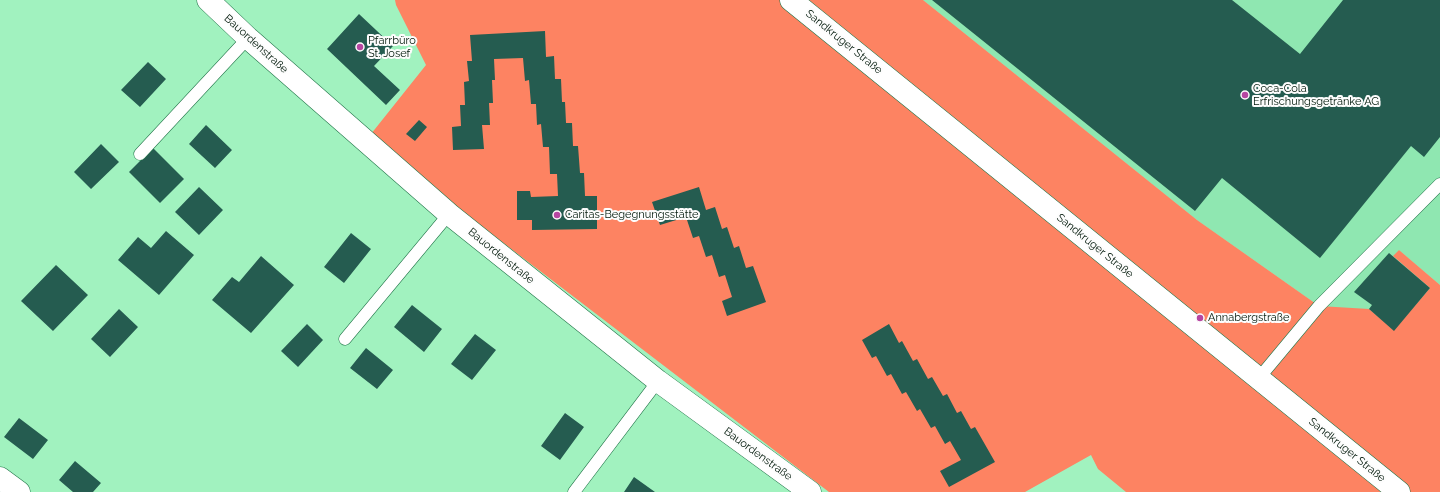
<!DOCTYPE html>
<html>
<head>
<meta charset="utf-8">
<style>
	body { margin:0 }
	canvas { display:block; background:#a1f2bf }
</style>
</head>
<body>
<canvas width="1440" height="492"></canvas>
<script>
const g = document.querySelector('canvas').getContext('2d');
g.lineJoin = 'round';
function paint(path, color) {
  g.fillStyle = color;
  g.fill(path, 'evenodd');
}
function toPath(rows) {
  const path = new Path2D();
  for (const r of rows) {
    path.moveTo(r[0], r[1]);
    for (let i = 2; i < r.length; i += 2) path.lineTo(r[i], r[i + 1]);
  }
  return path;
}
function trace(path, color, width, dash) {
  g.strokeStyle = color;
  g.lineWidth = width;
  g.lineCap = dash ? 'butt' : 'round';
  g.setLineDash(dash || []);
  g.stroke(path);
}
function write(font, color, halo, rows, align = 'center') {
  g.font = font + ' Raleway,sans-serif';
  g.lineWidth = 4;
  g.setLineDash([]);
  g.textBaseline = 'middle';
  g.strokeStyle = halo;
  g.fillStyle = color;
  for (const [text, x, y, turn = 0] of rows) {
    g.save();
    g.translate(x, y);
    g.rotate((+turn || 0) * Math.PI / 180);
    g.textAlign = isNaN(turn) ? turn : align;
    if (halo) g.strokeText(text, 0, 0);
    g.fillText(text, 0, 0);
    g.restore();
  }
}
const built = toPath([
	[923,0,1440,0,1440,285,1399,250,1394,257,1430,288,1394,331,1319,306,1197,220]
]);
const forest = toPath([
	[395,0,923,0,1197,220,1319,306,1369,309,1394,330,1430,288,1393,256,1399,250,1440,285,1440,492,1126,492,1098,469,1091,455,1025,492,829,492,455,206,371,134,426,65,396,5]
]);
const building = toPath([
	[932,0,1232,0,1300,54,1343,0,1440,0,1440,137,1424,157,1411,146,1320,258,1222,178,1195,211],
	[359,14,393,46,374,66,400,90,386,105,327,49],
	[545,31,546,57,554,56,555,79,561,79,562,102,565,102,566,123,572,123,573,146,578,146,580,173,584,173,585,196,597,196,597,229,532,230,532,220,517,220,517,191,530,191,531,197,558,196,557,174,550,174,549,147,543,147,541,124,537,125,536,104,531,104,529,80,525,81,523,58,494,59,495,80,492,80,493,103,489,103,490,125,482,125,484,149,453,150,452,127,461,126,460,105,465,105,464,82,469,81,467,61,472,61,470,35],
	[148,62,166,79,140,107,121,90],
	[419,120,427,127,415,141,406,134],
	[206,125,232,150,215,168,189,144],
	[101,144,119,162,91,189,74,172],
	[153,148,184,179,160,203,129,172],
	[199,187,223,210,199,235,175,212],
	[699,187,706,210,715,207,722,229,727,227,734,248,739,246,746,268,753,266,766,302,727,316,722,301,732,297,725,275,719,277,712,255,706,257,699,236,693,238,686,217,660,225,652,202],
	[166,231,194,255,159,295,118,260,138,237,151,248],
	[351,233,371,249,344,283,324,267],
	[1389,253,1430,288,1394,331,1369,309,1372,305,1354,292],
	[261,256,294,285,251,333,212,300,232,277,239,282],
	[56,265,88,295,53,331,21,301],
	[412,305,442,329,424,352,394,327],
	[119,309,138,327,110,357,91,339],
	[307,324,323,340,298,367,281,351],
	[889,324,899,343,902,341,913,361,917,359,928,379,932,377,943,396,947,394,957,413,961,411,971,429,975,427,995,462,949,487,940,471,961,460,950,441,945,444,935,426,931,428,920,409,917,411,906,392,902,394,891,374,887,376,876,356,872,358,862,340],
	[475,334,496,350,472,380,451,364],
	[366,348,393,370,377,389,350,368],
	[565,413,584,427,560,460,541,446],
	[19,418,48,440,33,459,4,437],
	[75,461,101,483,93,492,73,492,59,480],
	[634,477,655,492,624,492]
]);
const service = toPath([
	[140,154,248,38],
	[345,339,449,214],
	[1259,378,1319,306,1440,184],
	[574,492,658,381]
]);
const minor = toPath([
	[208,0,248,38,449,214,658,381,810,492],
	[0,478,19,492]
]);
const tertiary = toPath([
	[791,0,1399,492]
]);
const markers = [
	[360,47,4,"#b746a2"],
	[1245,95,4,"#b746a2"],
	[557,215,4,"#b746a2"],
	[1200,318,4,"#b746a2"]
];
const poiNames = [
	["Pfarrbüro",368,41],
	["St. Josef",368,54],
	["Coca-Cola",1253,89],
	["Erfrischungsgetränke AG",1253,102],
	["Caritas-Begegnungsstätte",565,215],
	["Annabergstraße",1208,318]
];
const streetNames = [
	["Sandkruger Straße",844,42,39],
	["Bauordenstraße",256,44,42],
	["Sandkruger Straße",1095,246,39],
	["Bauordenstraße",501,256,39],
	["Sandkruger Straße",1347,450,39],
	["Bauordenstraße",758,454,36]
];
paint(built, '#8fe7b1');
paint(forest, '#fd8362');
paint(building, '#255c50');
trace(service, '#227549', 13);
trace(minor, '#227549', 23);
trace(tertiary, '#227549', 23);
trace(service, '#fff', 12);
trace(minor, '#fff', 22);
trace(tertiary, '#fff', 22);
for (const [x, y, r, color] of markers) {
  const dot = new Path2D();
  dot.arc(x, y, r, 0, 2 * Math.PI);
  g.fillStyle = color;
  g.fill(dot);
  trace(dot, '#fdfdfd', 1.5);
}
write('11px', '#01180a', '#fdfdfd', poiNames, 'left');
write('11px', '#01180a', '#fdfdfd', streetNames);
</script>
</body>
</html>
